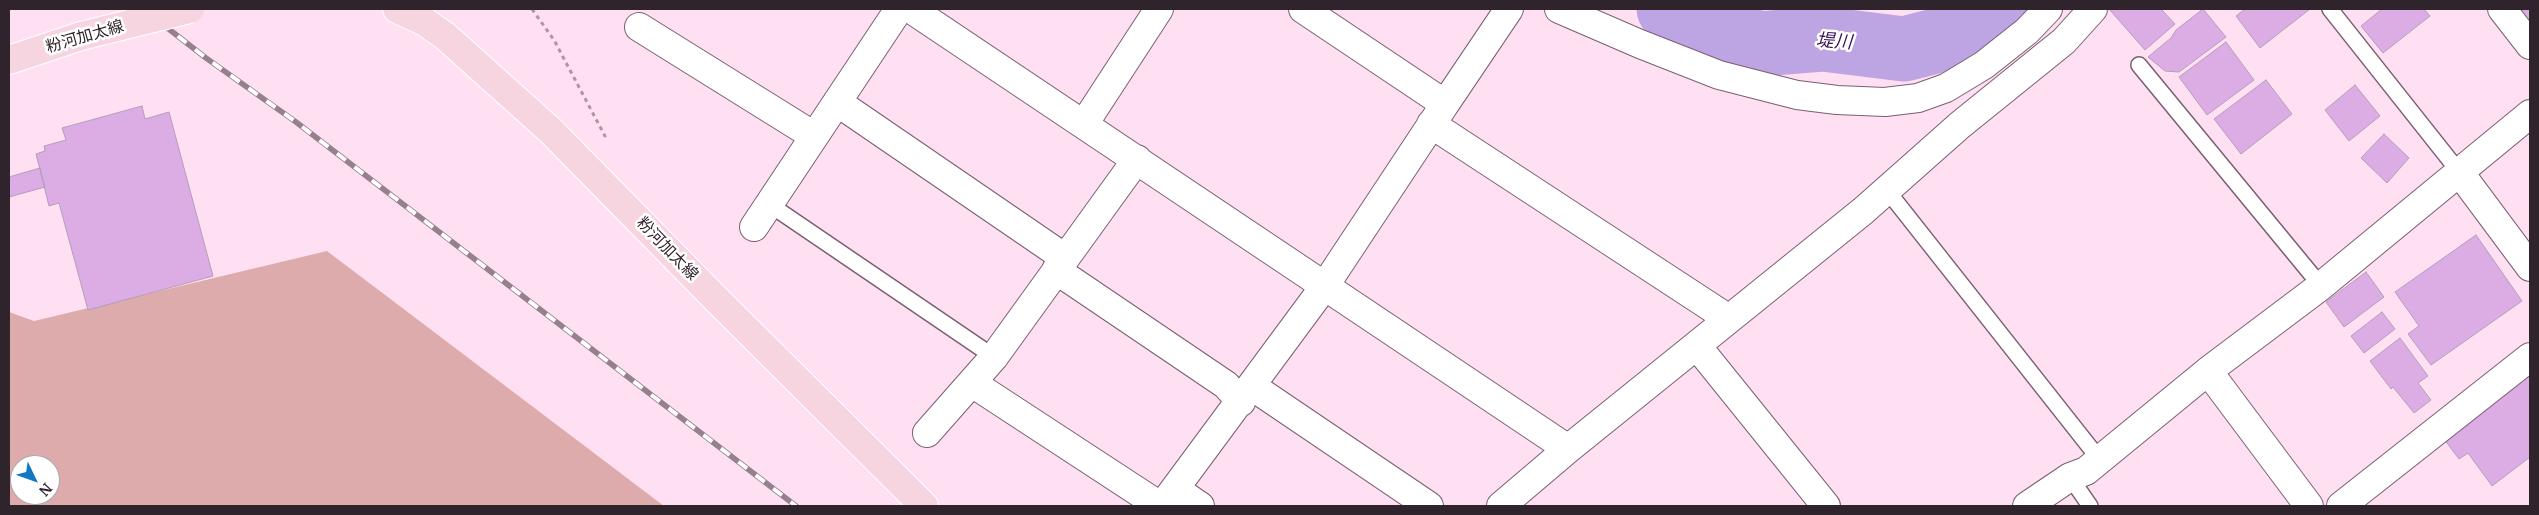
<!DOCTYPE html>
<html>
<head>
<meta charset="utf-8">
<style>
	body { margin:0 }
	#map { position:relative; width:2539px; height:515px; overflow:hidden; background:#ffe0f3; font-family:Merriweather,serif }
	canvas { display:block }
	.frame { position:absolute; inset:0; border:10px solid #30242c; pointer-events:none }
	.north { position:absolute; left:10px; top:455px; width:50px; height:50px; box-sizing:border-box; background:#fff; border:1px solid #aca7ab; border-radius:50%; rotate:132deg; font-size:14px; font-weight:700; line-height:20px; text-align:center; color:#30242c }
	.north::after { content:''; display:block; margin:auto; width:18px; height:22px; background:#1378c4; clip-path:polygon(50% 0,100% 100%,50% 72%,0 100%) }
</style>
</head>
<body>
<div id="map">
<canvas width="2539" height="515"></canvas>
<div class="frame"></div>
<div class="north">N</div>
</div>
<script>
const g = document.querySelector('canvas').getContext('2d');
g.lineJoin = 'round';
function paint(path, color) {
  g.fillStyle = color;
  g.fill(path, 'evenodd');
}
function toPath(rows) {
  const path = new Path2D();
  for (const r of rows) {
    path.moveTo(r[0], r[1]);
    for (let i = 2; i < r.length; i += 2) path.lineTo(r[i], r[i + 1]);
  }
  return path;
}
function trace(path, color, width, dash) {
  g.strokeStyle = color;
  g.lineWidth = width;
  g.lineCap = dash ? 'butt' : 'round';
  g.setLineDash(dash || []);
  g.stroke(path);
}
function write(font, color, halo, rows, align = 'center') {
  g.font = font + ' Merriweather,"Noto Sans JP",serif';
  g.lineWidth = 5;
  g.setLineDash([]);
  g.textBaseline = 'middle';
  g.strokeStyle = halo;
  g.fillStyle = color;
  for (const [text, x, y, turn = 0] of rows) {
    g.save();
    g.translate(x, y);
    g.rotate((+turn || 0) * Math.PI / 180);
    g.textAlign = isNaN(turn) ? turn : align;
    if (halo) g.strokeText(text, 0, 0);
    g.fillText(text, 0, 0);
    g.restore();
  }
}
const green = toPath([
	[327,251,664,506,9,506,9,312,34,321],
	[20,465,50,465,50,495,20,495]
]);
const river = toPath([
	[1669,9,1759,44,1823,39,1904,49,1959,35,1996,9]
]);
const building = toPath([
	[2109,9,2161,9,2175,24,2145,50,2109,9],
	[2203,9,2226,37,2179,72,2165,71,2148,57,2171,38,2176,30,2203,9],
	[2245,9,2310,9,2260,48,2236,16,2245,9],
	[2382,9,2424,9,2430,16,2383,53,2361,26,2382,9],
	[2513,9,2530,9,2530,32,2513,9],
	[2226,42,2254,80,2207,115,2179,77,2226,42],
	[2266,80,2292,114,2241,154,2214,119,2266,80],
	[2355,85,2380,116,2349,141,2325,110,2355,85],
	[142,106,145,119,169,112,213,276,88,310,59,203,49,206,36,154,45,151,44,146,66,140,62,128,142,106],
	[2384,134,2409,158,2387,183,2361,158,2384,134],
	[40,168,45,187,9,197,9,177,40,168],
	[2476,235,2522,301,2431,365,2408,334,2419,326,2395,292,2476,235],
	[2366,272,2384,297,2344,327,2326,302,2366,272],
	[2382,312,2395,329,2364,353,2351,336,2382,312],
	[2400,338,2428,376,2418,383,2431,400,2414,413,2393,387,2391,389,2370,361,2400,338],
	[2530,368,2530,457,2492,486,2468,453,2459,459,2441,435,2530,368]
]);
const path = toPath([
	[532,9,554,40,606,138]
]);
const lane = toPath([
	[2330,9,2460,173],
	[2139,65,2321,286],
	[1886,189,2100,460],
	[769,204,994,357],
	[2070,477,2090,506]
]);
const street = toPath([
	[911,9,1568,449],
	[1559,9,1640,44,1719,75,1797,95,1837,100,1885,102,1918,98,1946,88,1984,65,2027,31,2048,9],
	[2502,9,2530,45],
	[639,27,814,136],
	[837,102,1065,258],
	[1445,104,1509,9],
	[1084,124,1159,9],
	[1431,124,1729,319],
	[2460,173,2530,267],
	[754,227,899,9],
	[1056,270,1226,385,1241,402],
	[1697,346,1826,506],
	[2208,371,2309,506],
	[972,383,1160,506],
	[1253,387,1429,506],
	[927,433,994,357,1137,159],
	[1175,489,1200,506],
	[1162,506,1324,287,1445,104,1303,9],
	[1501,506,1568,449,1863,211,1960,125,2064,41,2093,9],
	[2027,506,2070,477,2086,471,2208,371,2321,286,2530,114],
	[2341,506,2530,357]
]);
const primary = toPath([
	[397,9,425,22,445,36,551,131,718,301,924,506],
	[9,60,81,36]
]);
const rail = toPath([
	[143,9,206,58,296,122,796,506]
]);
const primaryBridge = toPath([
	[81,36,190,9]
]);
const streetNames = [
	["粉河加太線",85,37,-16],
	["粉河加太線",667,249,46]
];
const waterNames = [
	["堤川",1834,42,4]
];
paint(green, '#deabad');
trace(river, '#bda4e3', 65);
paint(building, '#dcade5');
trace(building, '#b39eb7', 1);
trace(lane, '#7a5f70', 18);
trace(street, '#7a5f70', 30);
trace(primary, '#fff', 30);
trace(path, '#ad95a4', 3, [4, 4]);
trace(lane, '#fff', 15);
trace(street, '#fff', 28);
trace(primary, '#f7d5e0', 28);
trace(rail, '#95808d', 5.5);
trace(rail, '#fff', 4, [11]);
trace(primaryBridge, '#fff', 30, []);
trace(primaryBridge, '#f7d5e0', 28);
write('16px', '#30242c', '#fff', streetNames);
write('italic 18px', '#38115b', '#fff', waterNames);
</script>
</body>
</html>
